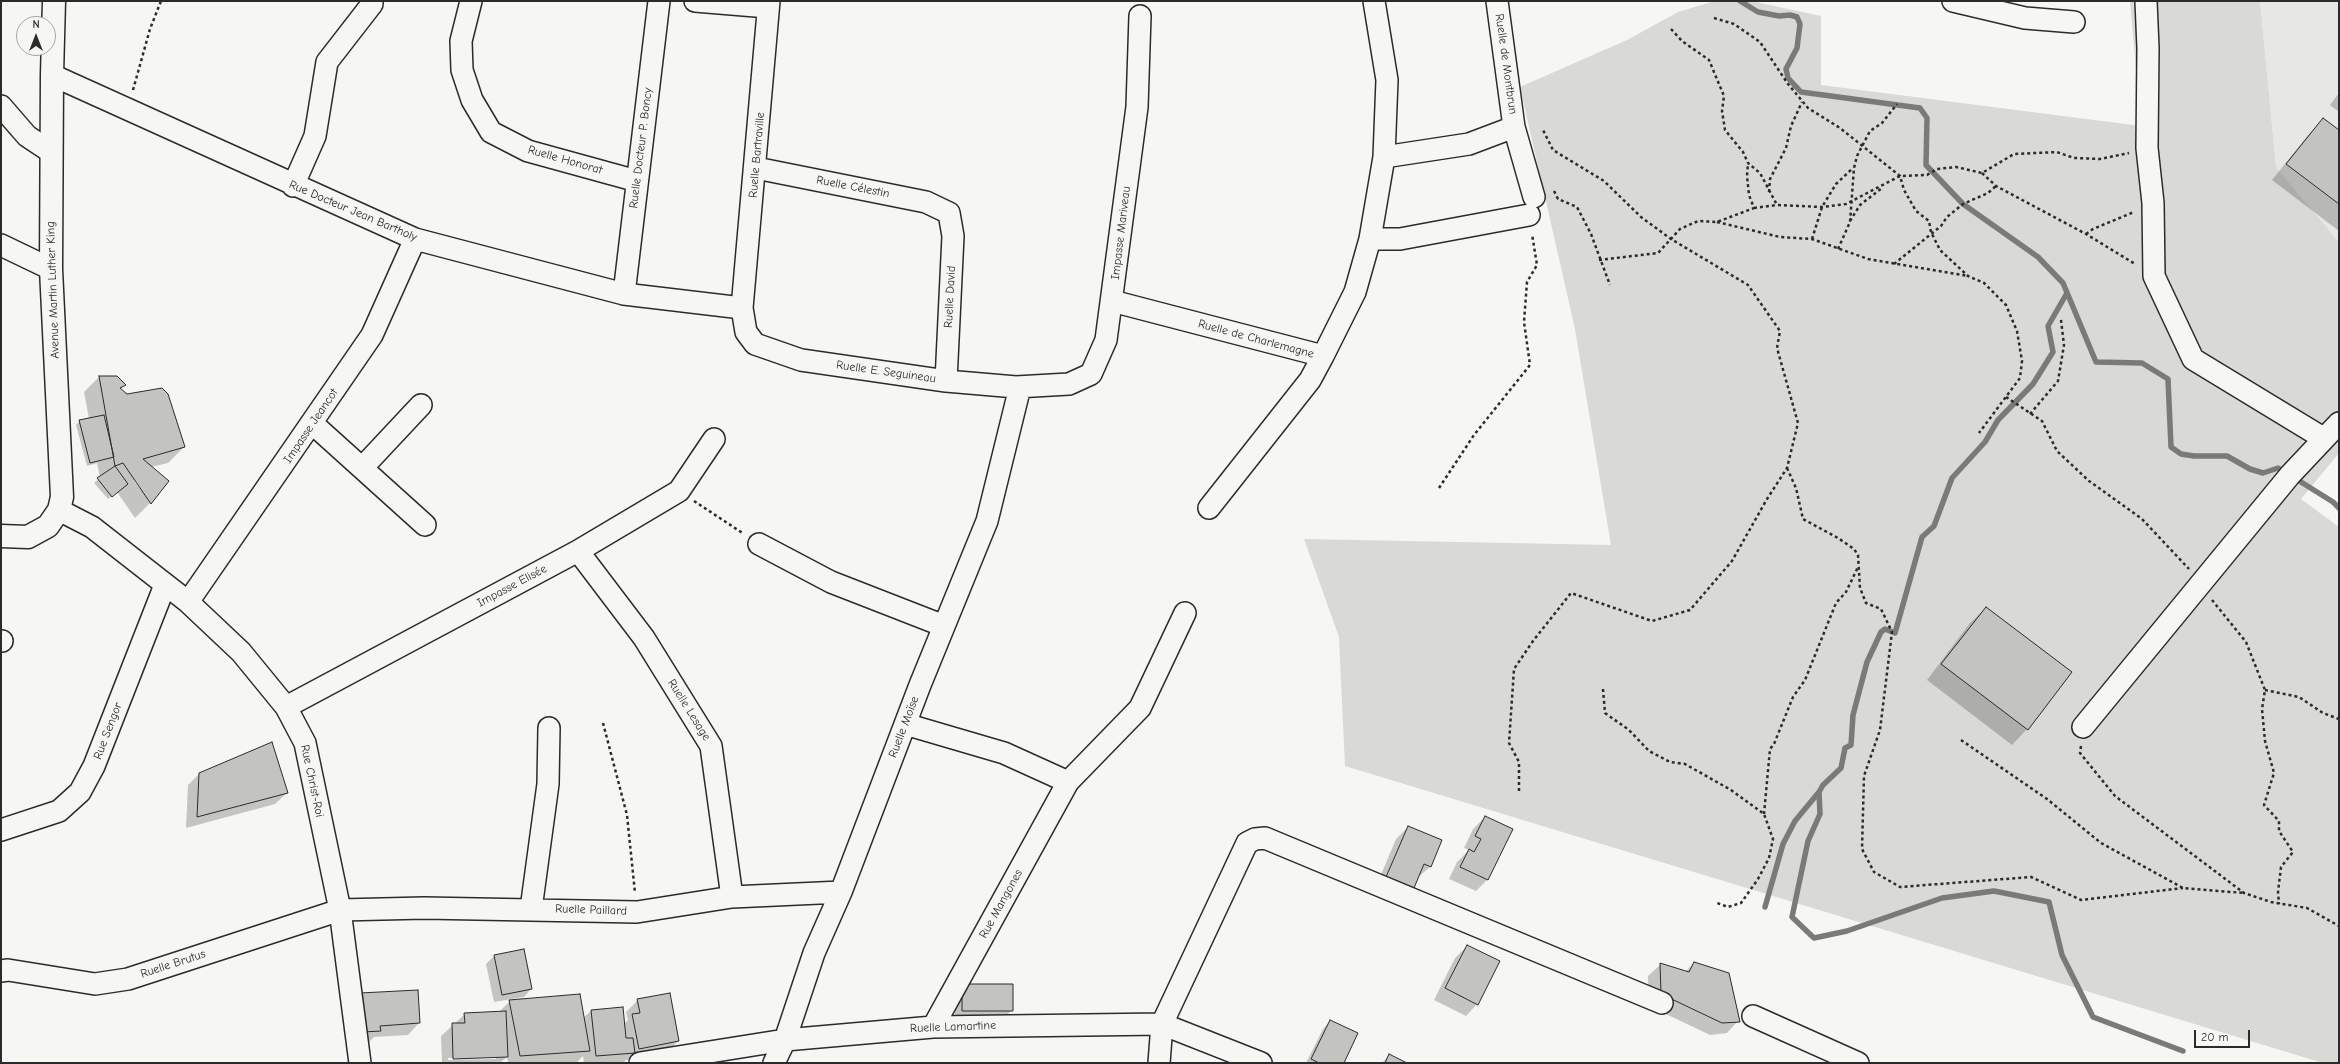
<!DOCTYPE html>
<html>
<head>
<meta charset="utf-8">
<style>
	body { margin:0 }
	#map { position:relative; width:2340px; height:1064px; overflow:hidden; background:#f6f6f2; font-family:"Comic Neue",sans-serif }
	canvas { display:block }
	.frame { position:absolute; inset:0; border:2px solid #2b2b2b; pointer-events:none }
	.north { position:absolute; left:16px; top:16px; width:40px; height:40px; box-sizing:border-box; background:#f6f6f2; border:1px solid #a5a5a2; border-radius:50%; rotate:0deg; font-size:11px; font-weight:700; line-height:16px; text-align:center; color:#2b2b2b }
	.north::after { content:''; display:block; margin:auto; width:14px; height:18px; background:#2b2b2b; clip-path:polygon(50% 0,100% 100%,50% 72%,0 100%) }
	.scale { position:absolute; left:2194px; top:1030px; width:56px; height:18px; box-sizing:border-box; border:2px solid #2b2b2b; border-top:0; padding-left:5px; font-size:12px; line-height:14px; white-space:nowrap; color:#2b2b2b; -webkit-text-stroke:3px #f6f6f2; paint-order:stroke }
</style>
</head>
<body>
<div id="map">
<canvas width="2340" height="1064"></canvas>
<div class="frame"></div>
<div class="north">N</div>
<div class="scale">20 m</div>
</div>
<script>
const g = document.querySelector('canvas').getContext('2d');
g.lineJoin = 'round';
function paint(path, color) {
  g.fillStyle = color;
  g.fill(path, 'evenodd');
}
function toPath(rows) {
  const path = new Path2D();
  for (const r of rows) {
    path.moveTo(r[0], r[1]);
    for (let i = 2; i < r.length; i += 2) path.lineTo(r[i], r[i + 1]);
  }
  return path;
}
function trace(path, color, width, dash) {
  g.strokeStyle = color;
  g.lineWidth = width;
  g.lineCap = dash ? 'butt' : 'round';
  g.setLineDash(dash || []);
  g.stroke(path);
}
function write(font, color, halo, rows, align = 'center') {
  g.font = font + ' "Comic Neue",sans-serif';
  g.lineWidth = 3.5;
  g.setLineDash([]);
  g.textBaseline = 'middle';
  g.strokeStyle = halo;
  g.fillStyle = color;
  for (const [text, x, y, turn = 0] of rows) {
    g.save();
    g.translate(x, y);
    g.rotate((+turn || 0) * Math.PI / 180);
    g.textAlign = isNaN(turn) ? turn : align;
    if (halo) g.strokeText(text, 0, 0);
    g.fillText(text, 0, 0);
    g.restore();
  }
}
const built = toPath([
	[2260,1,2339,1,2339,242,2276,167]
]);
const green = toPath([
	[1715,1,1751,1,1821,16,1821,85,2141,126,2130,1,2260,1,2276,167,2339,242,2339,453,2301,499,2339,527,2339,1063,2323,1063,1345,766,1339,637,1304,539,1611,545,1575,329,1520,87,1627,40,1678,12]
]);
const shadow = toPath([
	[2339,93,2339,112,2330,105],
	[2323,119,2339,131,2339,231,2272,180,2308,135],
	[99,377,116,377,124,385,121,389,184,447,168,463,151,467,138,483,133,480,151,502,135,518,117,492,108,499,94,483,100,478,97,463,87,466,76,425,80,421,89,419,84,392],
	[1986,608,2027,729,2012,745,1927,680,1970,623],
	[200,773,287,793,275,804,186,828,188,785],
	[1485,817,1512,830,1487,880,1476,891,1449,879,1457,862,1469,850,1464,848,1473,829],
	[1408,827,1430,867,1417,878,1413,888,1401,900,1375,889,1396,839],
	[1467,946,1477,1004,1466,1016,1434,1000,1455,958],
	[524,950,531,989,524,997,494,1002,486,964,494,956],
	[1694,963,1738,1021,1727,1033,1710,1035,1649,1006,1648,976,1660,965,1685,972],
	[955,993,1012,1010,1004,1018,955,1018],
	[638,1000,678,1041,666,1053,626,1060,623,1063,584,1063,583,1056,577,1062,563,1063,508,1063,507,1057,500,1063,442,1063,441,1036,465,1014,498,1013,510,1001,583,1018,591,1011,624,1024,628,1020,626,1012],
	[496,1057,496,1059,448,1060,448,1058],
	[348,1006,419,1023,408,1035,374,1037,368,1043],
	[1330,1021,1343,1063,1306,1063,1323,1029],
	[1389,1055,1405,1063,1382,1063]
]);
const stream = toPath([
	[1740,1,1758,12,1779,16,1790,15,1797,17,1800,24,1797,48,1786,69,1788,78,1801,92,1920,108,1927,118,1926,165,1963,204,2038,257,2063,283,2096,362,2142,363,2168,379,2171,447,2181,454,2194,456,2227,456,2250,469,2263,473,2278,468,2286,473],
	[2067,293,2048,326,2053,352,2033,384,1998,420,1985,442,1952,478,1934,526,1922,537,1895,633,1885,629,1881,632,1867,662,1853,715,1851,745,1845,748,1841,768,1823,785,1819,792,1820,814,1808,841,1792,917,1814,938,1847,931,1942,898,1994,891,2049,902,2062,955,2093,1017,2183,1051],
	[2293,477,2333,502,2339,508],
	[1765,907,1783,844,1795,821,1819,792]
]);
const building = toPath([
	[2323,118,2339,130,2339,204,2286,164,2323,118],
	[99,376,117,376,126,385,120,388,127,394,162,388,168,394,185,447,143,459,169,481,151,504,123,463,115,466,99,376],
	[104,415,114,457,90,463,79,420,104,415],
	[115,466,128,484,112,497,97,478,115,466],
	[1986,607,2072,672,2028,730,1941,664,1986,607],
	[272,742,288,793,197,817,199,773,272,742],
	[1485,816,1513,829,1488,880,1460,867,1469,849,1474,852,1481,839,1475,836,1485,816],
	[1408,826,1442,840,1431,867,1424,864,1414,888,1386,877,1408,826],
	[1467,945,1500,961,1478,1005,1445,988,1467,945],
	[524,949,532,989,502,995,494,955,524,949],
	[1694,962,1729,973,1740,1022,1722,1023,1661,994,1660,963,1689,972,1694,962],
	[962,984,1013,984,1013,1011,962,1011,962,984],
	[418,990,420,1023,380,1026,381,1031,363,1032,360,993,418,990],
	[670,993,679,1041,639,1049,632,1014,640,1013,637,999,670,993],
	[580,994,590,1051,520,1056,509,1000,580,994],
	[623,1007,626,1038,633,1038,635,1053,596,1056,591,1010,623,1007],
	[506,1011,508,1057,453,1059,452,1023,465,1023,464,1013,506,1011],
	[1330,1020,1358,1033,1344,1063,1319,1063,1311,1059,1330,1020],
	[1389,1054,1407,1063,1385,1063,1389,1054]
]);
const path = toPath([
	[1714,18,1734,24,1760,42,1788,84,1808,108,1840,128,1900,176,1904,190,1916,211,1929,221,1931,232,1940,250,1968,276,1984,283,2006,305,2017,331,2022,361,2020,378,1979,433],
	[1671,29,1682,41,1709,60,1724,96,1722,111,1725,130,1743,152,1748,163,1760,173,1777,205,1822,207,1846,204,1900,176,1927,175,1937,169,1956,167,1982,173,2014,154,2057,152,2074,158,2100,159,2129,153],
	[133,90,150,29,161,1],
	[1982,173,1996,186,2086,234,2135,264],
	[1554,191,1558,199,1577,207,1591,234,1610,285],
	[1769,192,1770,179,1786,148,1791,126,1802,102],
	[1754,208,1777,205],
	[1850,221,1860,205,1882,188],
	[1717,222,1780,237,1812,239,1868,259,1968,276],
	[2086,234,2093,229,2134,212],
	[1812,239,1822,207,1836,184,1853,168],
	[1838,249,1850,222,1854,168,1857,156,1870,131,1882,123,1897,104],
	[1599,260,1658,253,1680,229,1698,221,1717,222,1754,208,1749,195,1747,176,1748,163],
	[1894,264,1941,226,1947,217,1963,204,1988,193,1996,186],
	[2006,397,2042,421,2057,451,2089,481,2142,519,2189,569],
	[2030,414,2058,381,2064,345,2061,320],
	[1787,468,1796,488,1803,519,1838,538,1854,549,1858,555,1860,588,1866,603,1881,609,1892,632,1880,730,1864,776,1862,849,1874,872,1900,887,2031,877,2081,900,2183,888],
	[1439,488,1474,435,1530,365,1524,322,1527,282,1537,265,1532,234],
	[694,501,744,534],
	[2212,600,2246,642,2265,690,2262,709,2265,741,2274,773,2264,805,2279,821,2279,831,2293,852,2281,867,2278,892,2279,904],
	[1603,689,1605,713,1629,730,1649,751,1670,762,1685,764,1731,790,1764,814,1773,839,1769,858,1758,879,1741,903,1728,907,1717,903],
	[2265,690,2299,697,2323,713,2339,719],
	[603,723,627,815,635,893],
	[1961,740,2047,799,2101,843,2183,888,2244,893],
	[2081,746,2080,753,2115,796,2244,893,2271,902,2307,908,2339,926],
	[1519,791,1519,762,1509,743,1514,669,1533,641,1571,593,1652,621,1690,610,1732,561,1767,499,1787,468,1798,423,1777,348,1780,331,1748,285,1671,239,1641,217,1604,181,1553,150,1542,128],
	[1764,814,1770,749,1774,744,1793,697,1805,680,1836,603,1846,592,1858,567]
]);
const minor = toPath([
	[471,1,461,41,462,70,472,100,491,132,528,151,637,181],
	[695,1,768,7],
	[769,1,742,308,746,332,755,344,801,360,946,381,1016,387,1069,384,1091,374,1106,340,1137,107,1140,16],
	[1497,1,1514,127,1534,197],
	[1953,1,2025,18,2074,22],
	[2146,1,2148,48,2147,148,2153,203,2154,276,2193,359,2323,438],
	[52,75,415,239,624,294,742,308],
	[1,106,27,136,51,152],
	[1384,157,1469,144,1514,127],
	[756,168,926,202,949,213,953,236,946,381],
	[293,186,315,136,327,62,372,4,372,1],
	[1370,239,1400,239,1529,215],
	[1,245,51,269],
	[624,294,659,1],
	[1112,301,1323,356,1355,292,1370,239,1384,157,1387,80,1374,1],
	[313,424,425,525],
	[362,468,421,405],
	[1209,508,1310,380,1323,356],
	[59,510,92,527,188,602,241,652,286,707,305,743,340,910,360,1063],
	[759,544,831,582,944,626],
	[578,551,644,638,711,746,732,897],
	[188,602,372,335,415,239],
	[1,641,2,641],
	[286,707,578,551,679,491,714,439],
	[905,724,1004,753,1068,782],
	[2083,727,2290,475,2339,423],
	[1,830,59,811,80,792,94,766,165,585],
	[531,909,548,784,549,728],
	[1,971,8,970,95,984,128,979,340,910,424,908,637,912,732,897,841,892],
	[1753,1016,1858,1063],
	[933,1027,1068,782,1140,708,1185,613],
	[640,1063,785,1040,933,1027,1162,1024,1261,1063],
	[774,1063,785,1040,814,953,841,892,920,685,987,521,1020,387],
	[1159,1063,1162,1024,1247,843,1255,839,1265,838,1662,1003]
]);
const major = toPath([
	[1,536,28,537,48,526,59,510,62,497,51,269,52,75,54,1]
]);
const streetNames = [
	["Ruelle de Montbrun",1506,64,82],
	["Ruelle Docteur P. Boncy",641,148,-83],
	["Ruelle Bartraville",757,155,-85],
	["Ruelle Honorat",565,160,16],
	["Ruelle Célestin",853,187,11],
	["Rue Docteur Jean Bartholy",353,211,23],
	["Impasse Mariveau",1121,233,-83],
	["Avenue Martin Luther King",53,290,-92],
	["Ruelle David",950,297,-87],
	["Ruelle de Charlemagne",1256,339,15],
	["Ruelle E. Seguineau",886,372,8],
	["Impasse Jeancot",311,426,-56],
	["Impasse Elisée",512,586,-28],
	["Ruelle Lesage",689,710,58],
	["Ruelle Moïse",904,727,-69],
	["Rue Sengor",108,731,-69],
	["Rue Christ-Roi",312,781,78],
	["Rue Mangones",1001,904,-61],
	["Ruelle Paillard",591,910,2],
	["Ruelle Brutus",173,964,-18],
	["Ruelle Lamartine",953,1027,-2]
];
paint(built, '#e7e7e3');
paint(green, '#d9d9d5');
paint(shadow, '#0003');
trace(stream, '#7a7a78', 5.5);
paint(building, '#c3c3c0');
trace(building, '#2b2b2b', 1);
trace(minor, '#2b2b2b', 24);
trace(major, '#2b2b2b', 25);
trace(path, '#2b2b2b', 2.5, [3, 3]);
trace(minor, '#f6f6f2', 21);
trace(major, '#f6f6f2', 22);
write('12px', '#2b2b2b', '#f6f6f2', streetNames);
</script>
</body>
</html>
